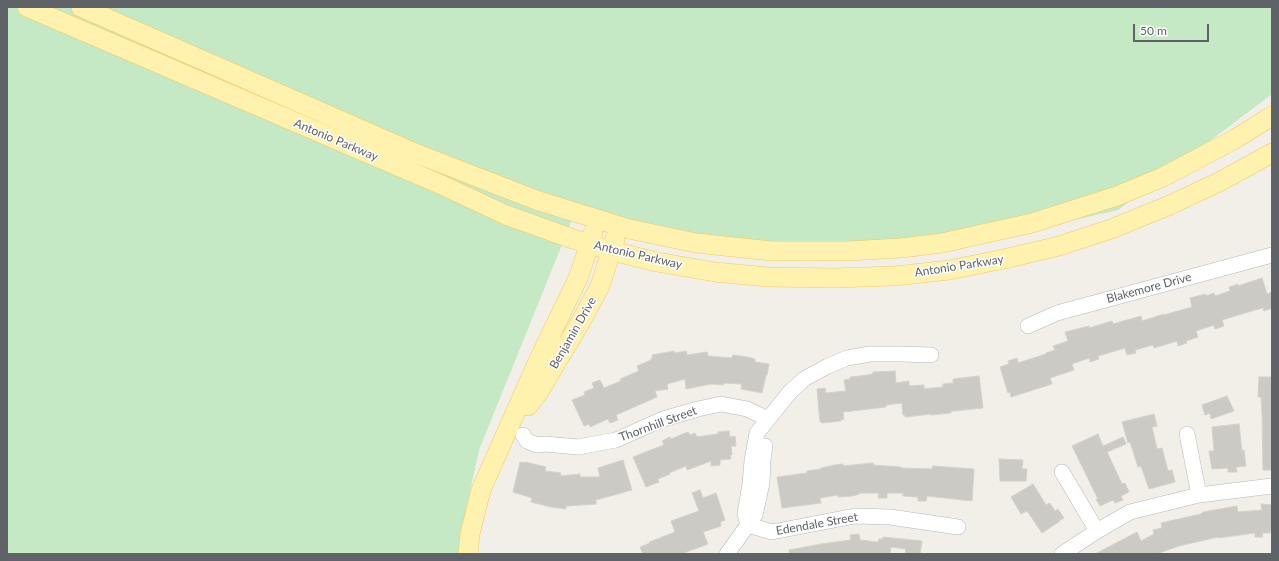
<!DOCTYPE html>
<html>
<head>
<meta charset="utf-8">
<style>
	body { margin:0 }
	#map { position:relative; width:1279px; height:561px; overflow:hidden; background:#f1efe8; font-family:Lato,sans-serif }
	canvas { display:block }
	.frame { position:absolute; inset:0; border:8px solid #5f6368; pointer-events:none }
	.scale { position:absolute; left:1133px; top:24px; width:76px; height:18px; box-sizing:border-box; border:2px solid #5f6368; border-top:0; padding-left:5px; font-size:12px; line-height:14px; white-space:nowrap; color:#5f6368; -webkit-text-stroke:3px #fff; paint-order:stroke }
</style>
</head>
<body>
<div id="map">
<canvas width="1279" height="561"></canvas>
<div class="frame"></div>
<div class="scale">50 m</div>
</div>
<script>
const g = document.querySelector('canvas').getContext('2d');
g.lineJoin = 'round';
function paint(path, color) {
  g.fillStyle = color;
  g.fill(path, 'evenodd');
}
function toPath(rows) {
  const path = new Path2D();
  for (const r of rows) {
    path.moveTo(r[0], r[1]);
    for (let i = 2; i < r.length; i += 2) path.lineTo(r[i], r[i + 1]);
  }
  return path;
}
function trace(path, color, width, dash) {
  g.strokeStyle = color;
  g.lineWidth = width;
  g.lineCap = dash ? 'butt' : 'round';
  g.setLineDash(dash || []);
  g.stroke(path);
}
function write(font, color, halo, rows, align = 'center') {
  g.font = font + ' Lato,sans-serif';
  g.lineWidth = 3;
  g.setLineDash([]);
  g.textBaseline = 'middle';
  g.strokeStyle = halo;
  g.fillStyle = color;
  for (const [text, x, y, turn = 0] of rows) {
    g.save();
    g.translate(x, y);
    g.rotate((+turn || 0) * Math.PI / 180);
    g.textAlign = isNaN(turn) ? turn : align;
    if (halo) g.strokeText(text, 0, 0);
    g.fillText(text, 0, 0);
    g.restore();
  }
}
const green = toPath([
	[7,7,1272,7,1272,94,1118,210,912,257,696,248,576,210,479,450,459,542,459,554,7,554]
]);
const building = toPath([
	[1262,278,1267,294,1272,292,1272,308,1264,311,1263,308,1255,310,1222,320,1224,326,1215,329,1214,325,1196,331,1198,337,1186,341,1187,343,1178,346,1177,341,1154,348,1153,345,1135,350,1136,353,1127,355,1125,348,1098,356,1099,359,1090,362,1089,358,1072,364,1074,370,1050,378,1052,384,1011,397,1010,392,1008,393,1000,367,1009,364,1008,361,1017,358,1018,363,1046,354,1046,353,1055,350,1053,346,1068,341,1065,332,1089,326,1089,328,1112,321,1113,324,1141,316,1142,321,1164,314,1164,315,1192,307,1190,298,1206,294,1206,296,1214,293,1215,296,1230,291,1229,287,1238,284,1238,286,1262,278],
	[674,351,675,353,686,351,687,355,707,352,708,356,732,358,733,355,747,357,755,359,755,362,769,364,767,375,766,375,762,393,741,389,742,384,724,383,723,385,711,384,686,389,685,379,667,384,668,389,655,391,657,397,616,415,618,420,610,423,608,419,590,427,589,424,584,426,572,400,585,395,584,392,594,388,592,383,600,380,604,388,621,381,620,379,639,371,637,366,651,360,651,358,653,358,652,355,674,351],
	[895,371,896,383,909,381,909,386,924,385,924,389,943,387,943,384,953,383,953,379,979,376,983,408,953,411,951,411,951,413,931,415,931,414,905,417,905,415,903,415,902,403,886,405,886,407,843,412,844,419,841,420,841,421,822,423,822,422,820,422,817,389,825,388,826,393,846,391,844,380,850,379,850,377,868,375,873,374,873,372,895,371],
	[1259,377,1272,377,1272,470,1263,470,1262,414,1261,397,1258,397,1259,377],
	[1227,396,1234,411,1211,419,1210,413,1205,415,1202,405,1227,396],
	[1154,414,1157,426,1152,427,1157,449,1162,448,1168,471,1172,470,1175,482,1149,489,1141,466,1138,467,1130,442,1128,443,1122,422,1154,414],
	[1239,424,1242,451,1244,450,1246,466,1236,467,1237,472,1228,472,1228,468,1212,469,1209,451,1214,451,1212,427,1239,424],
	[729,431,730,437,735,436,736,446,731,446,732,455,730,455,731,459,720,460,720,465,711,466,711,461,687,470,686,466,669,473,670,474,658,479,659,482,646,487,633,457,664,445,662,441,670,437,671,439,688,432,690,435,695,433,697,437,718,434,718,432,729,431],
	[1098,434,1103,446,1123,437,1126,444,1107,452,1122,484,1125,483,1129,492,1121,496,1123,500,1115,503,1113,500,1100,506,1096,499,1098,499,1072,446,1098,434],
	[999,459,1023,460,1022,469,1027,469,1026,481,1000,481,999,459],
	[623,460,632,490,596,500,596,504,566,506,566,509,551,507,531,502,532,498,513,492,520,462,525,463,525,462,546,467,545,471,561,473,560,476,580,474,580,477,600,477,598,468,623,460],
	[873,463,873,465,901,467,901,468,932,469,933,466,974,469,972,501,927,496,926,501,918,501,918,497,903,496,903,493,887,493,887,498,878,498,879,493,859,493,859,494,853,496,838,497,838,495,820,498,821,503,782,508,777,477,807,473,807,471,821,469,821,468,835,465,843,464,843,466,873,463],
	[1033,484,1046,505,1050,503,1055,511,1058,509,1064,518,1060,520,1060,521,1042,533,1027,511,1021,514,1011,497,1033,484],
	[700,490,703,498,716,493,725,520,720,522,721,526,703,532,708,544,681,554,643,554,640,547,650,543,649,542,652,541,675,532,671,521,699,511,692,493,700,490],
	[1261,504,1272,505,1272,531,1270,531,1270,533,1262,533,1263,537,1255,537,1255,533,1218,538,1218,537,1179,546,1156,554,1095,554,1137,532,1141,541,1154,534,1153,530,1162,528,1161,523,1201,514,1203,512,1237,506,1238,512,1262,510,1261,504],
	[859,534,860,540,878,542,879,539,883,539,883,537,922,541,920,554,905,554,906,549,891,547,890,554,789,554,789,550,821,544,851,540,850,535,859,534]
]);
const minor = toPath([
	[1028,326,1057,313,1272,255],
	[1187,434,1199,495],
	[523,435,527,441,537,445,545,444,578,447,616,440,663,419,698,409,721,404,747,409,768,419],
	[1062,472,1097,531],
	[748,525,745,514,750,484,752,461,757,433,790,392,804,379,828,366,847,358,870,354,900,354,931,355],
	[748,525,772,532,855,516,890,517,958,527],
	[727,554,755,515,762,483,763,459,765,446],
	[1062,554,1097,531,1130,512,1199,495,1272,486]
]);
const major = toPath([
	[27,7,442,185,506,215,573,239,612,251,657,262,715,272,768,277,834,278,895,276,949,270,1004,259,1059,246,1111,229,1170,205,1221,181,1272,153],
	[81,7,410,151,536,200,629,229,696,243,771,251,848,251,901,248,942,243,1032,223,1117,196,1163,177,1235,139,1272,116],
	[528,406,538,393,580,323,600,286,615,239],
	[468,554,470,534,481,490,539,359,579,276,593,233]
]);
const streetNames = [
	["Antonio Parkway",336,140,23],
	["Antonio Parkway",638,255,13],
	["Antonio Parkway",959,266,-9],
	["Blakemore Drive",1149,288,-15],
	["Benjamin Drive",573,333,-60],
	["Thornhill Street",658,424,-20],
	["Edendale Street",817,524,-10]
];
paint(green, '#c5e8c5');
paint(building, '#cccac5');
trace(building, '#d6d1c6', 1);
trace(minor, '#b5b8bc', 16);
trace(major, '#f2c960', 20);
trace(minor, '#fff', 15);
trace(major, '#fff2af', 19);
write('12px', '#5f6368', '#fff', streetNames);
</script>
</body>
</html>
